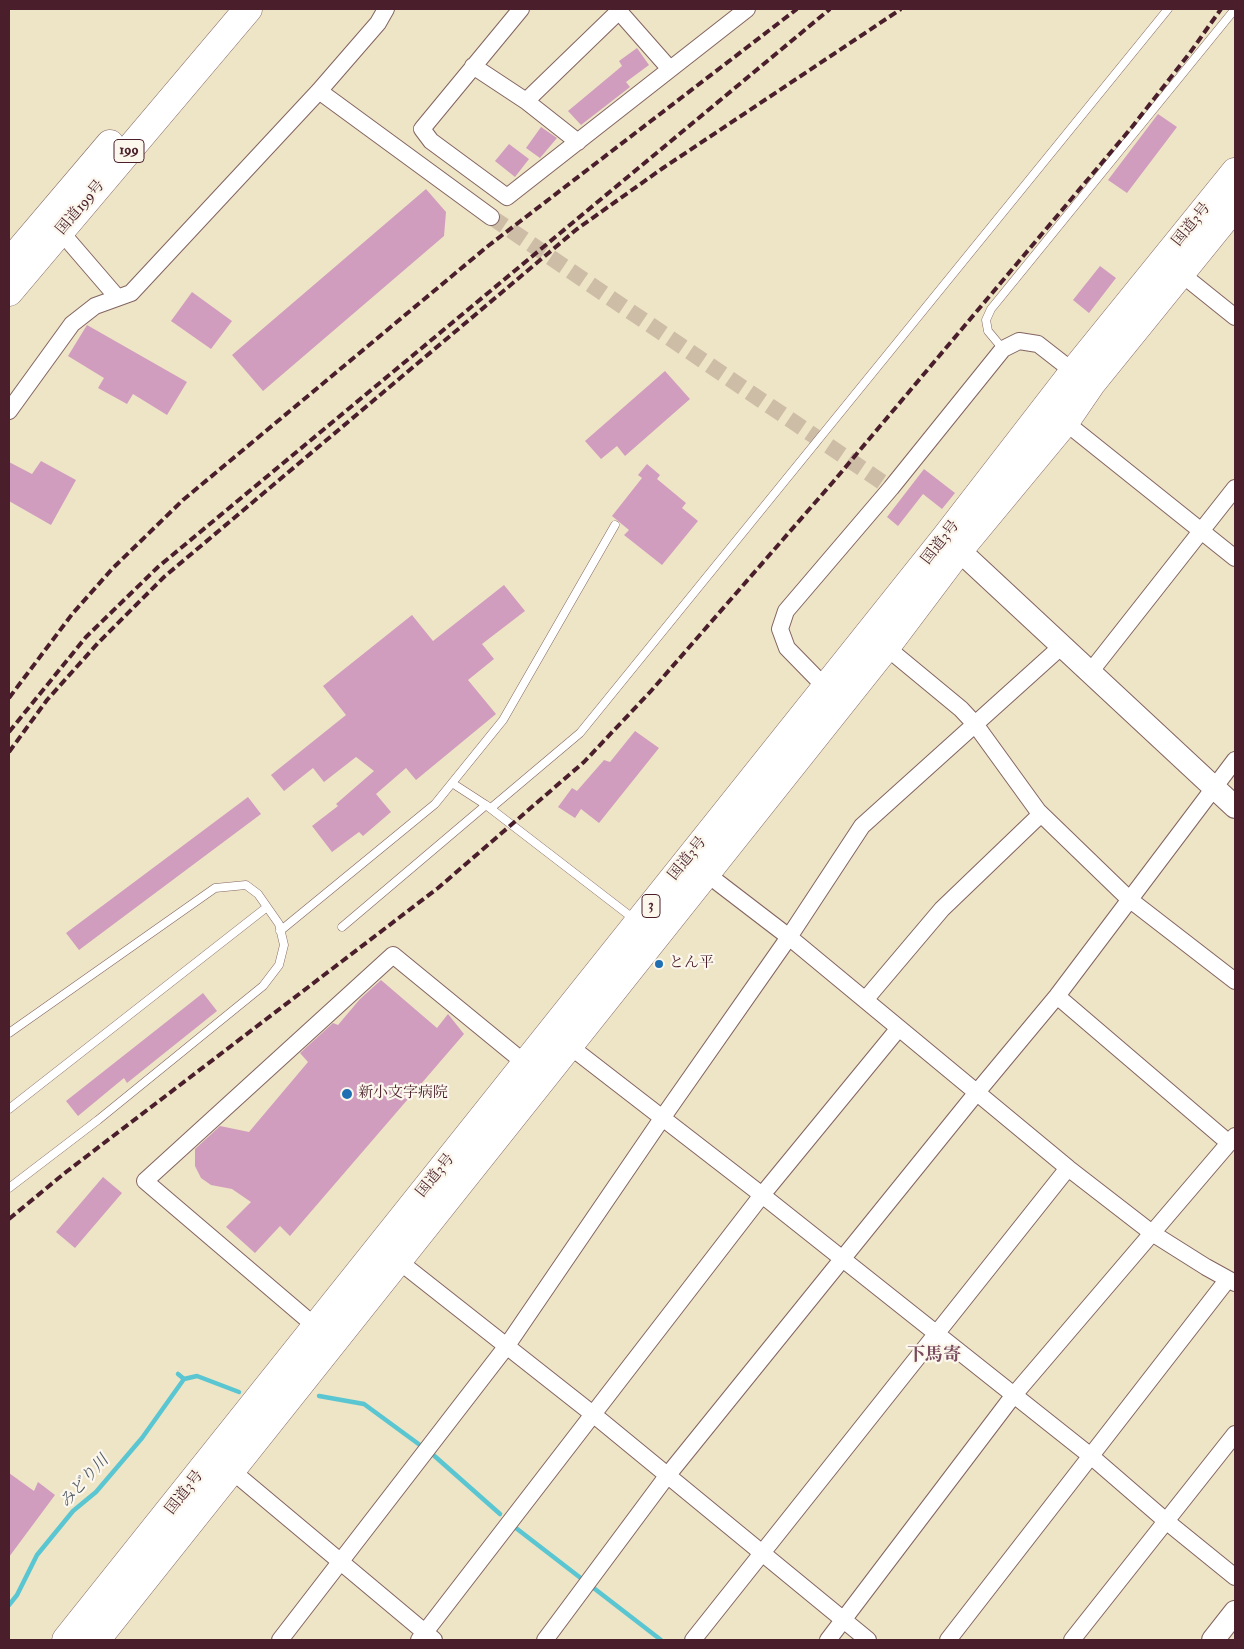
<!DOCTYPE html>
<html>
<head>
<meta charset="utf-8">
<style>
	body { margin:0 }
	#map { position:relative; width:1244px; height:1649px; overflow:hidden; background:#eee4c6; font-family:"IM FELL Double Pica",serif }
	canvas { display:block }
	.frame { position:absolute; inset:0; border:10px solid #4a1f2b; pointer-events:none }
</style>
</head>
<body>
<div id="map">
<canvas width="1244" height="1649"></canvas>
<div class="frame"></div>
</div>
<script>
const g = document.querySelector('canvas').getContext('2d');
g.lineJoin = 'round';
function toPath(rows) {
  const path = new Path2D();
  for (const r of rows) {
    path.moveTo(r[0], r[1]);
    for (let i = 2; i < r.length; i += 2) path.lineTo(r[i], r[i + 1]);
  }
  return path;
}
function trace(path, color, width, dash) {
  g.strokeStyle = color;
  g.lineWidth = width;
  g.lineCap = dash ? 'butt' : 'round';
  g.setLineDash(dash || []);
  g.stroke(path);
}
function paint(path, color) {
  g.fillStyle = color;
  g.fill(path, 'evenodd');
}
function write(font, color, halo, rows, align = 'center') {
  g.font = font + ' "IM FELL Double Pica","Noto Serif JP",serif';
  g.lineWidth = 4.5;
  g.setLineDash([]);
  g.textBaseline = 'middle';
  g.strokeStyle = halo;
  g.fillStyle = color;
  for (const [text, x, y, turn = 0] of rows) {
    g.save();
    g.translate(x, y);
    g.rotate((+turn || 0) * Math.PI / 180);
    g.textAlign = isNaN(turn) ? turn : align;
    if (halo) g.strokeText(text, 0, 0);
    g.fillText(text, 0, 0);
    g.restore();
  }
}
const stream = toPath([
	[178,1374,184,1379],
	[184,1379,197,1376,239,1392],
	[319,1396,364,1404,424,1448],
	[430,1452,500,1514],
	[512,1525,661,1640],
	[9,1605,17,1595,37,1555,73,1511,96,1492,142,1438,184,1379]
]);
const building = toPath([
	[637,48,649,65,626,82,630,87,581,125,568,111,622,66,619,61],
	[1158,114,1177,127,1127,193,1108,180],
	[541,127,557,138,540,158,526,148],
	[509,144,529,159,515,177,495,161],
	[426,189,446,212,444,236,263,391,232,355],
	[1100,266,1116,278,1089,313,1073,300],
	[192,292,232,321,211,349,171,321],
	[87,325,187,382,167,415,133,394,127,404,98,388,104,378,68,356],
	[665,371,690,399,625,456,617,446,601,459,585,441],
	[41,461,76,480,51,525,9,501,9,462,32,474],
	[647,464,660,475,657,479,686,503,682,508,698,521,662,565,624,535,629,530,612,516,642,478,638,475],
	[924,469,955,493,942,509,923,494,898,526,887,517],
	[504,585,525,611,482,644,494,659,468,680,496,714,416,780,406,768,376,794,391,812,363,836,359,832,332,852,312,826,338,806,336,804,374,771,356,757,324,782,313,768,284,791,271,775,346,715,323,686,412,615,433,641],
	[635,731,659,748,599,823,581,809,575,818,558,807,572,788,577,791,604,760,610,762],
	[248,797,261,814,79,950,66,933],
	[381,980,437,1028,448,1014,464,1034,290,1236,280,1226,255,1253,226,1227,251,1202,232,1189,211,1185,201,1178,195,1166,195,1149,220,1126,249,1132,308,1062,300,1053,333,1023,338,1025,360,999],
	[203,993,217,1011,127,1083,124,1078,78,1116,66,1101],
	[103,1177,122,1193,75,1248,56,1232],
	[9,1473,34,1491,38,1482,55,1495,9,1557]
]);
const streetTunnel = toPath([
	[491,217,882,482]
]);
const lane = toPath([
	[1003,349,988,331,986,320,991,309,1235,9],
	[452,783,486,805],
	[491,808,580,733,1168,9],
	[342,927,486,805,634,919],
	[280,931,435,804,503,720,615,525],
	[9,1033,215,888,246,885,258,894,279,924,284,945,279,965,263,986,98,1120,9,1188],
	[9,1109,267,907]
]);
const street = toPath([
	[521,9,422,129,431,141,507,197,747,9],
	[617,9,669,68],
	[473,66,526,101,578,142],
	[319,91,491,217],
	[526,101,619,11],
	[55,225,117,297],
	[1174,268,1235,317],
	[9,411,72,324,95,306,131,293,319,91,378,23,386,9],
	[1065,422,1235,558],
	[886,647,961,709,975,724,1038,811,1129,899,1235,981],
	[1091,671,1235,488],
	[830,692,787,648,780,629,786,611,891,488,1003,349,1019,341,1038,344,1079,376],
	[699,868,789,937,1068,1168,1152,1233,1206,1267,1235,1283],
	[1057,996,1229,1143],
	[865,1000,942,909,1041,814],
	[563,1041,762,1195,1092,1457,1166,1521,1235,1577],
	[391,1255,594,1415,868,1640],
	[322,1332,145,1181,393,955,526,1064],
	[225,1465,434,1640],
	[280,1640,506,1347,663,1117,789,937,862,826,1063,645],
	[419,1640,762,1195,899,1028],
	[545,1640,667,1476,978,1091,1057,996,1235,760],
	[693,1640,1068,1168],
	[828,1640,1013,1396,1235,1136],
	[948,1640,1228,1279],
	[1072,1640,1235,1434]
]);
const secondary = toPath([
	[947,539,1235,807],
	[1213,1640,1235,1612]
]);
const highway = toPath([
	[9,263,110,144],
	[9,292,248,9],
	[66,1640,945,538,1074,371,1235,172],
	[96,1640,886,647,959,550,1065,422,1091,384,1235,206]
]);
const rail = toPath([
	[9,698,73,613,113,568,183,500,488,246,797,9],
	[9,732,86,637,158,567,830,9],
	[9,752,47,700,98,643,164,577,577,229,663,168,901,9],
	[9,1219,66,1172,438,888,584,762,651,691,833,482,1132,127,1189,54,1221,9]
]);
const markers = [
	[659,964,5,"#1f6fb2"],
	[347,1094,6,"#1f6fb2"]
];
const shields = [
	[129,151,30],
	[651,906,18]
];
const shieldNames = [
	["199",129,151],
	["3",651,906]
];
const streetNames = [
	["国道199号",81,208,-50],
	["国道3号",1192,225,-51],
	["国道3号",941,543,-52],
	["国道3号",688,859,-51],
	["国道3号",436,1176,-51],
	["国道3号",185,1493,-52]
];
const poiNames = [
	["とん平",669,964],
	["新小文字病院",358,1094]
];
const waterNames = [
	["みどり川",85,1482,-48]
];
const quarterNames = [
	["下馬寄",934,1356]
];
trace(stream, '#5ac6d1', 4.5);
paint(building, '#d19dbe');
trace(streetTunnel, '#cdbda7', 16, [16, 8]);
trace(lane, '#836461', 9);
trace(street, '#836461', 18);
trace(secondary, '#836461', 24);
trace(highway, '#836461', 29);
trace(lane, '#fff', 8);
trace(street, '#fff', 16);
trace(secondary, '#fff', 22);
trace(highway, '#fff', 28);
trace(rail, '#4a1f2b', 4, [8, 4]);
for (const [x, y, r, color] of markers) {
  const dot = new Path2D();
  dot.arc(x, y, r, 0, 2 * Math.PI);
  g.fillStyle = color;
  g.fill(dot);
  trace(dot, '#fbf7ec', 2);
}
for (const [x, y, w] of shields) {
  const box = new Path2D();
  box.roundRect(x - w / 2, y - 11.5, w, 23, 4);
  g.fillStyle = '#fbf7ec';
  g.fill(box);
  trace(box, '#4a1f2b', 1);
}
write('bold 14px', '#4a1f2b', null, shieldNames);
write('15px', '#4a1f2b', '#fbf7ec', streetNames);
write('15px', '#4a1f2b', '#fbf7ec', poiNames, 'left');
write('italic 16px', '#505965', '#fbf7ec', waterNames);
write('bold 18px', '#794b5e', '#fbf7ec', quarterNames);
</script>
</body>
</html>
